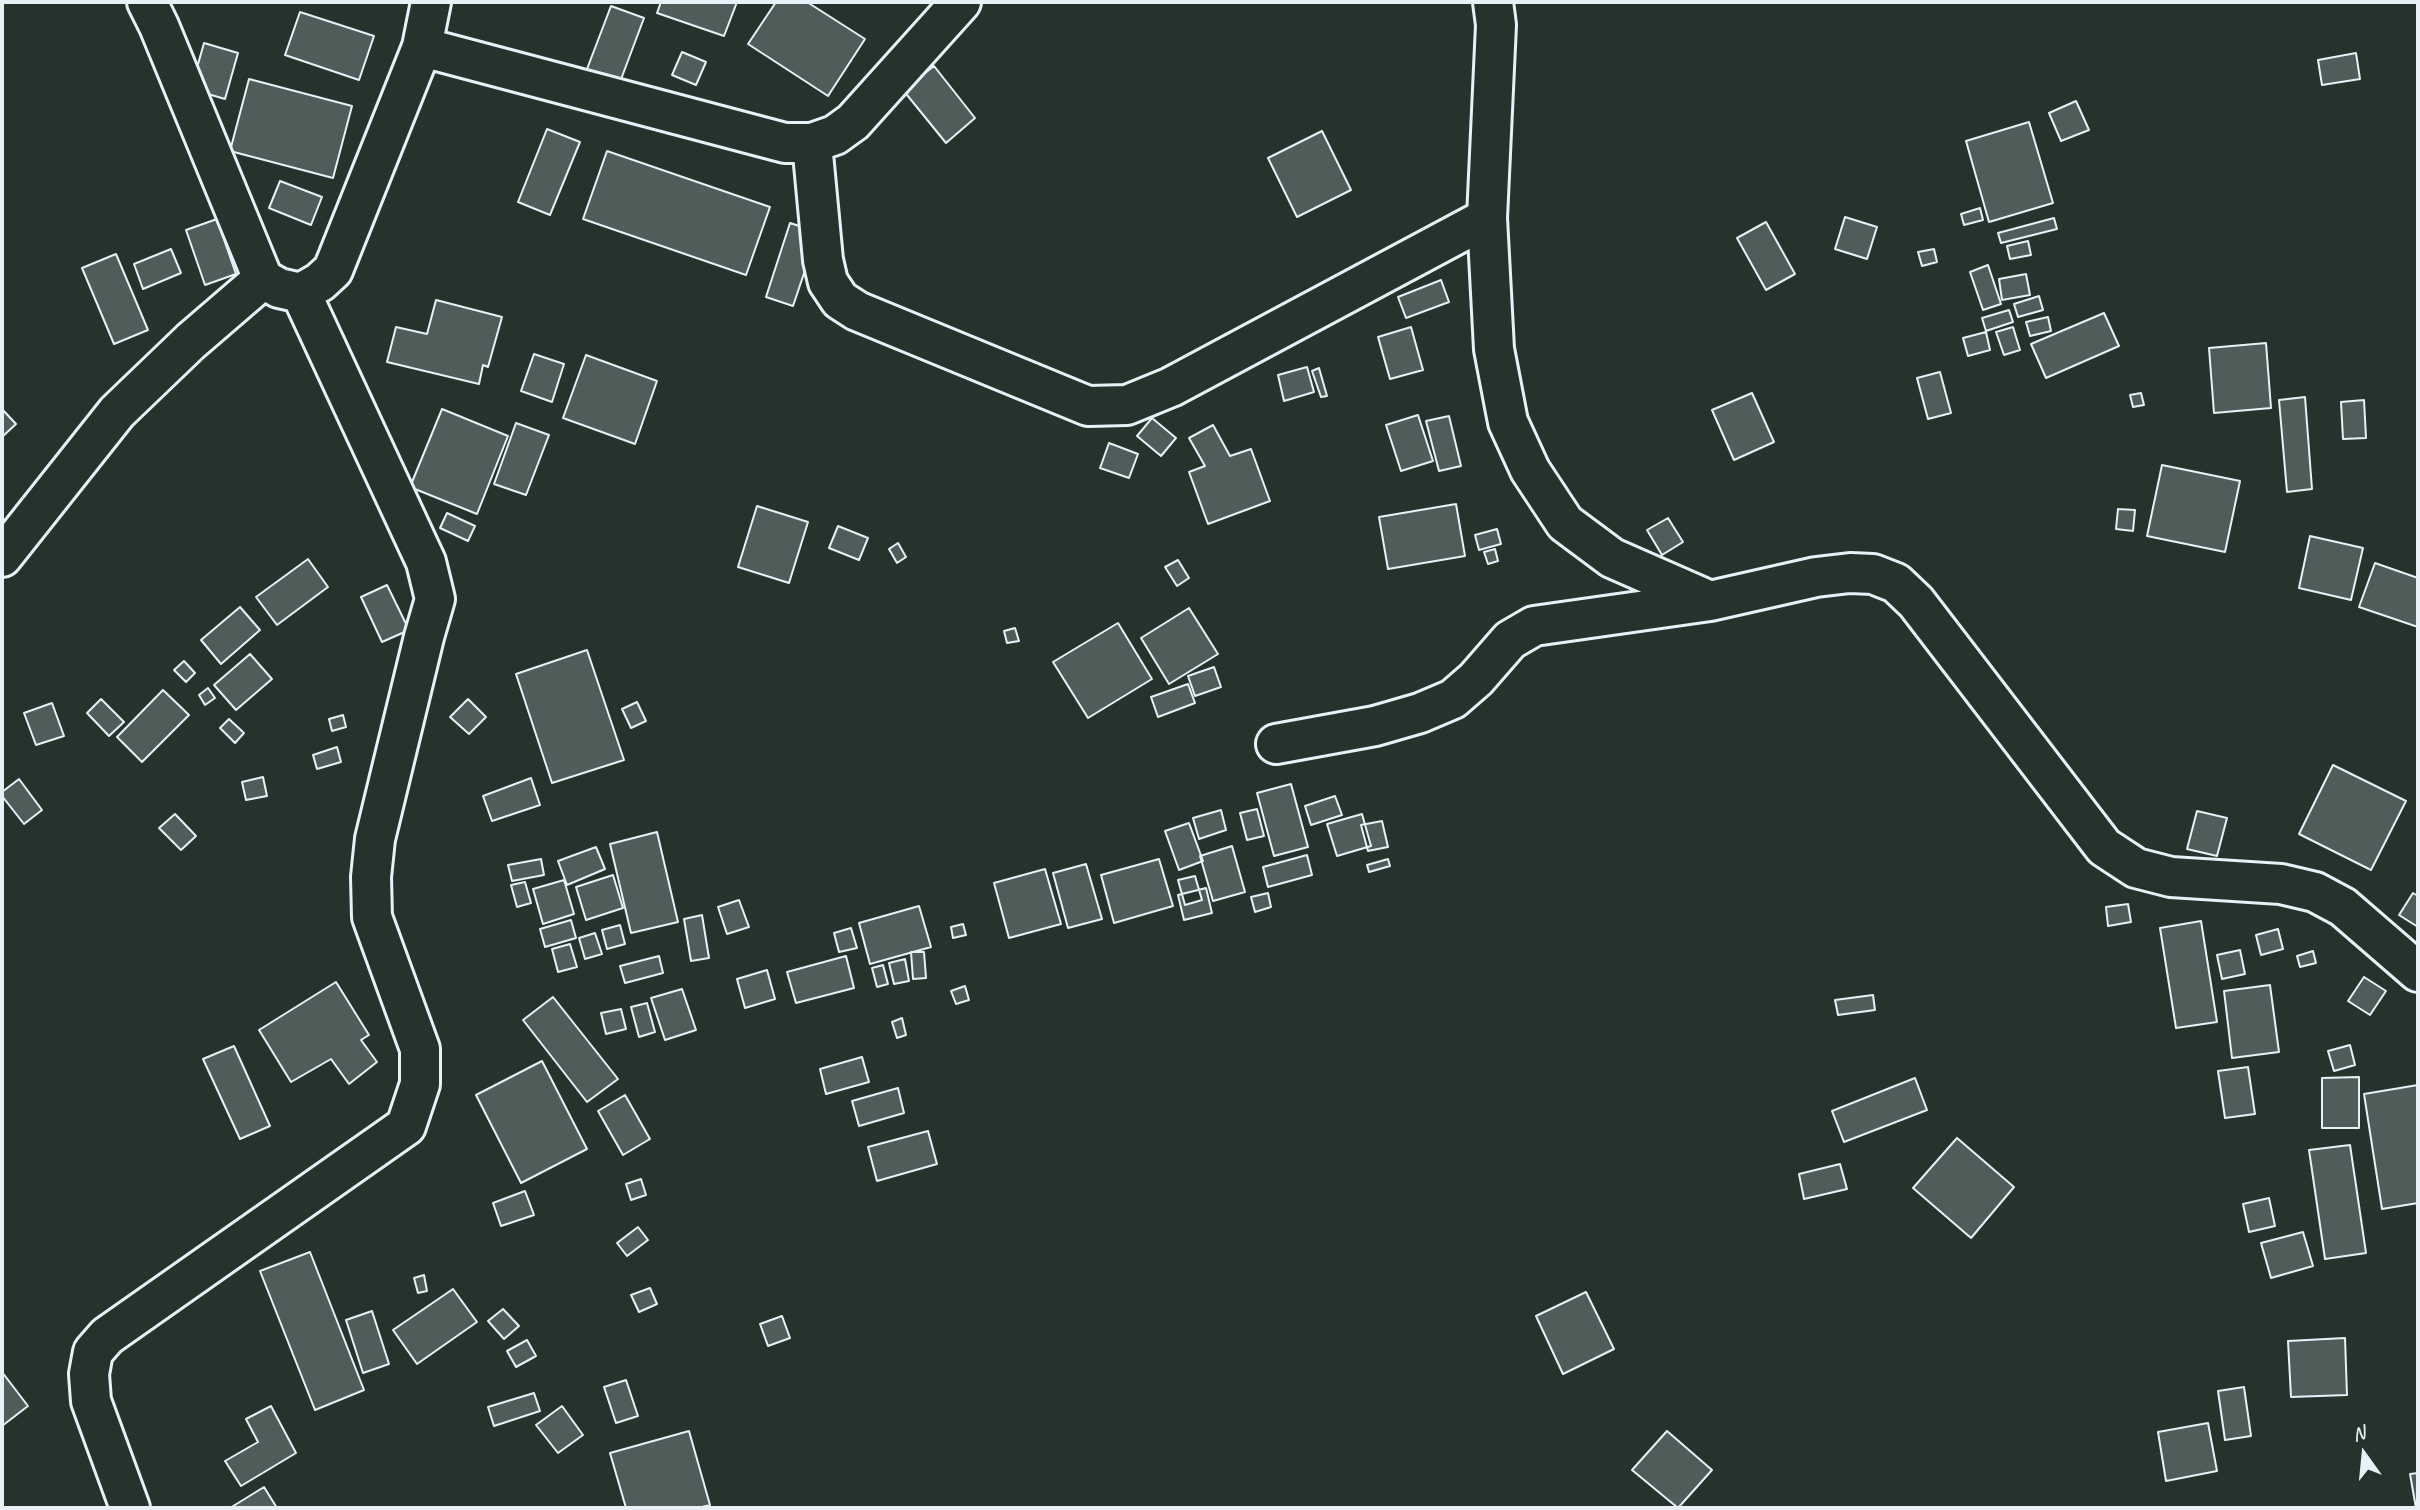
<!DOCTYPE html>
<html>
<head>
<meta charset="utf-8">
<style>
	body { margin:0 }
	#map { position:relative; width:2420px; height:1510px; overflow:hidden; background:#26332d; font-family:Caveat,sans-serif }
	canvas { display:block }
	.frame { position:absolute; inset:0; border:4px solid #e8f1f8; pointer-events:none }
	.north { position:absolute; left:2329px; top:1419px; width:70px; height:70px; -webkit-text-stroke:5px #26332d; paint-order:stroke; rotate:345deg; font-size:19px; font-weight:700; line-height:28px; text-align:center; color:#e8f1f8 }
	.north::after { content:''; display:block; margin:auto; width:24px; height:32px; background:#e8f1f8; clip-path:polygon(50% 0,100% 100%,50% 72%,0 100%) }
</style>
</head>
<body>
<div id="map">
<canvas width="2420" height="1510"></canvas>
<div class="frame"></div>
<div class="north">N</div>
</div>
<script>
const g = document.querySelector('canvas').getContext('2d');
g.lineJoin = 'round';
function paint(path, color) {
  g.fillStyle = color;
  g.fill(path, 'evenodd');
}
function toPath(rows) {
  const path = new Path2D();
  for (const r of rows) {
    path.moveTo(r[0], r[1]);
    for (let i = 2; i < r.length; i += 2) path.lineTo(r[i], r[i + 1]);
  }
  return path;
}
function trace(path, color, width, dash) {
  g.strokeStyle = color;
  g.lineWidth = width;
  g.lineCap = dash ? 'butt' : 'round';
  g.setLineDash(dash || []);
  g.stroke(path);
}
const building = toPath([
	[661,2,737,2,724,36,657,13,661,2],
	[776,2,807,2,865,39,828,96,748,44,776,2],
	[611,6,644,18,620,82,587,69,611,6],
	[300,12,374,36,359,80,285,55,300,12],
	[204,43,238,53,225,99,191,89,204,43],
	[682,52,706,62,696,85,672,75,682,52],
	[2356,53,2360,79,2322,85,2318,60,2356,53],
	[934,66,975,118,946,143,903,90,934,66],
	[249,79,352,106,333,178,230,151,249,79],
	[2076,101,2089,130,2061,141,2049,113,2076,101],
	[2029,122,2053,203,1989,222,1966,141,2029,122],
	[547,129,580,142,550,215,518,202,547,129],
	[1322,131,1351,190,1297,217,1268,158,1322,131],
	[607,151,770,207,746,275,583,219,607,151],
	[280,181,322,197,311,225,269,208,280,181],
	[1980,208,1983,220,1964,225,1961,214,1980,208],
	[1845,217,1877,227,1867,259,1835,249,1845,217],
	[2054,218,2057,229,2001,243,1998,233,2054,218],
	[217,219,236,274,205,285,186,230,217,219],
	[1766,222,1795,274,1766,290,1737,238,1766,222],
	[790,223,818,232,793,306,766,297,790,223],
	[2028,241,2031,255,2010,259,2007,246,2028,241],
	[171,249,181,273,143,289,134,264,171,249],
	[1934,249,1937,262,1922,266,1918,252,1934,249],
	[116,254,148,330,114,344,82,268,116,254],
	[1988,265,2001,304,1983,310,1970,272,1988,265],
	[2026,274,2030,295,2002,300,1999,279,2026,274],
	[1441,280,1449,302,1406,318,1398,297,1441,280],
	[2039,296,2043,310,2018,317,2014,304,2039,296],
	[436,300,502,317,488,367,483,365,479,384,387,362,396,327,427,334,436,300],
	[2009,310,2013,322,1986,331,1982,318,2009,310],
	[2104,313,2119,346,2046,378,2031,344,2104,313],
	[2048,317,2051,331,2030,336,2026,322,2048,317],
	[1411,327,1423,370,1390,379,1378,337,1411,327],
	[2013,327,2020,350,2004,355,1996,332,2013,327],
	[1986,332,1990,350,1968,356,1963,338,1986,332],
	[2266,343,2271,408,2214,413,2209,348,2266,343],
	[534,354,564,364,552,402,521,391,534,354],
	[586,355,657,381,635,444,563,418,586,355],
	[1307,367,1314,392,1284,401,1278,375,1307,367],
	[1319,368,1327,396,1321,397,1312,371,1319,368],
	[1940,372,1951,413,1928,419,1917,378,1940,372],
	[1752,393,1774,442,1734,460,1712,410,1752,393],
	[2141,393,2144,405,2133,407,2130,395,2141,393],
	[2305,397,2312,489,2287,492,2279,400,2305,397],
	[2364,400,2366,438,2343,439,2341,402,2364,400],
	[2,409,16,424,2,437,2,409],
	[442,409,508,436,477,514,410,487,442,409],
	[1418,415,1433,461,1401,471,1386,425,1418,415],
	[1449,416,1461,466,1439,471,1426,421,1449,416],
	[1152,418,1176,438,1161,456,1137,436,1152,418],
	[516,423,549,435,526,495,494,484,516,423],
	[1213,425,1230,456,1251,449,1270,501,1208,524,1189,472,1205,466,1189,438,1213,425],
	[1109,443,1138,454,1129,478,1100,468,1109,443],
	[2162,465,2240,481,2225,552,2147,536,2162,465],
	[1456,504,1465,556,1388,569,1379,517,1456,504],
	[757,506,808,522,789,583,738,567,757,506],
	[2118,509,2135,510,2133,531,2116,529,2118,509],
	[447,513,475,526,468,541,440,528,447,513],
	[1668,518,1683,542,1662,555,1647,530,1668,518],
	[838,526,868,538,859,560,829,548,838,526],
	[1497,529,1501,544,1479,550,1475,535,1497,529],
	[2310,536,2363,548,2351,600,2299,588,2310,536],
	[898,543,906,557,897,563,889,549,898,543],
	[1495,549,1498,561,1488,564,1484,552,1495,549],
	[308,559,328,587,277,625,256,597,308,559],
	[1178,560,1189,578,1177,586,1165,567,1178,560],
	[2375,563,2418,578,2418,627,2359,607,2375,563],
	[387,585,409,630,382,642,361,597,387,585],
	[240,607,260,630,221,664,201,640,240,607],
	[1189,608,1218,654,1169,684,1141,638,1189,608],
	[1118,623,1152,679,1088,718,1053,662,1118,623],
	[1015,628,1019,641,1007,643,1004,631,1015,628],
	[587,650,624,760,552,783,516,674,587,650],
	[250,654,272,679,236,710,214,685,250,654],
	[184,661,195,673,186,682,174,670,184,661],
	[1214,667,1221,687,1195,696,1188,676,1214,667],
	[1188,684,1195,703,1158,717,1151,697,1188,684],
	[208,688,215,698,205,705,199,695,208,688],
	[163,690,189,715,142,762,117,737,163,690],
	[101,699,124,722,109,736,87,713,101,699],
	[468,699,486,717,469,734,450,717,468,699],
	[637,702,646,721,631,728,622,709,637,702],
	[52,703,64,736,36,745,24,713,52,703],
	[343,715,346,727,332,731,329,719,343,715],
	[229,719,244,733,235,743,220,728,229,719],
	[337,747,341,762,317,769,313,755,337,747],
	[2333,765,2406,801,2371,870,2299,834,2333,765],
	[263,777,267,796,246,800,242,782,263,777],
	[531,778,540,805,492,821,483,796,531,778],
	[19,779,42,810,24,824,2,796,2,792,19,779],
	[1291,784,1308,847,1274,856,1257,793,1291,784],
	[1335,796,1342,815,1311,825,1305,806,1335,796],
	[1257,809,1264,836,1247,840,1240,813,1257,809],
	[1221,810,1226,830,1199,839,1193,818,1221,810],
	[2197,811,2227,818,2217,856,2187,849,2197,811],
	[175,814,196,836,181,850,159,828,175,814],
	[1362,814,1371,846,1337,856,1327,824,1362,814],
	[1382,821,1388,847,1368,851,1361,825,1382,821],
	[1189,823,1203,861,1179,870,1165,831,1189,823],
	[657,832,678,922,631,933,610,844,657,832],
	[1232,846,1245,892,1213,901,1200,856,1232,846],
	[596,847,605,869,567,885,558,861,596,847],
	[1307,855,1312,875,1268,887,1263,867,1307,855],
	[541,859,544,875,512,881,508,865,541,859],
	[1159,859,1173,906,1114,923,1101,875,1159,859],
	[1388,859,1390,866,1369,872,1367,865,1388,859],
	[1086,864,1102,919,1068,928,1053,873,1086,864],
	[1045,869,1061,924,1009,938,994,883,1045,869],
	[613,875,623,908,586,920,576,887,613,875],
	[1195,876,1202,900,1185,905,1178,880,1195,876],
	[564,880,574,914,543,924,533,889,564,880],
	[525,882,531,903,517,907,511,885,525,882],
	[1206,888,1212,913,1184,920,1178,895,1206,888],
	[1268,893,1271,907,1255,912,1251,897,1268,893],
	[2413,893,2418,896,2418,927,2399,915,2413,893],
	[739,900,749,927,727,934,718,907,739,900],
	[2128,904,2131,922,2108,926,2106,907,2128,904],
	[919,906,931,947,870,964,859,923,919,906],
	[702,915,709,958,691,961,684,919,702,915],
	[571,920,576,938,545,947,540,929,571,920],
	[2201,921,2217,1022,2176,1028,2160,928,2201,921],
	[963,924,966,935,953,938,951,927,963,924],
	[620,925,625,944,607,949,602,930,620,925],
	[851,928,857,948,839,952,834,933,851,928],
	[2278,929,2283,949,2261,955,2256,935,2278,929],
	[595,933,602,954,585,959,579,938,595,933],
	[570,944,577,967,558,972,552,949,570,944],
	[2240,950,2245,974,2222,979,2217,955,2240,950],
	[2313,951,2316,963,2300,967,2297,956,2313,951],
	[911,952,924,952,926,978,913,979,911,952],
	[659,956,663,973,625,983,620,966,659,956],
	[846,956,854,988,796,1003,787,972,846,956],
	[905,959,909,981,894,984,889,963,905,959],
	[883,965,888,984,877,987,872,968,883,965],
	[767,970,775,999,745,1008,737,979,767,970],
	[2364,977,2386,991,2370,1015,2348,1001,2364,977],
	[336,982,369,1035,361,1040,377,1062,349,1084,331,1059,291,1082,259,1030,336,982],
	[2270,985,2279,1052,2232,1058,2224,991,2270,985],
	[965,986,969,1000,956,1004,951,991,965,986],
	[682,989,696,1030,665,1040,651,998,682,989],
	[1873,995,1875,1010,1838,1015,1835,1000,1873,995],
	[553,997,618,1079,587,1102,523,1020,553,997],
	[647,1003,655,1032,639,1037,631,1007,647,1003],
	[621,1009,626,1029,606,1034,601,1013,621,1009],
	[902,1018,906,1035,897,1038,892,1022,902,1018],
	[2350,1045,2355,1065,2334,1071,2328,1051,2350,1045],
	[234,1046,270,1126,240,1139,203,1059,234,1046],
	[862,1057,869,1082,826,1094,820,1069,862,1057],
	[542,1061,587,1149,521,1183,476,1095,542,1061],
	[2248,1067,2255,1114,2225,1118,2218,1071,2248,1067],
	[2359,1077,2359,1128,2322,1128,2322,1078,2359,1077],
	[1915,1078,1927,1110,1844,1142,1832,1111,1915,1078],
	[2418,1085,2418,1203,2382,1209,2364,1094,2418,1085],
	[898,1088,904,1113,859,1126,852,1101,898,1088],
	[625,1095,650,1139,623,1155,598,1111,625,1095],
	[928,1131,937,1164,877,1181,868,1147,928,1131],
	[1957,1138,2014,1187,1971,1238,1913,1188,1957,1138],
	[2350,1145,2366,1253,2325,1259,2309,1150,2350,1145],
	[1840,1164,1847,1189,1804,1199,1799,1174,1840,1164],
	[641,1179,646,1195,631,1200,626,1184,641,1179],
	[525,1191,534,1215,501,1226,493,1203,525,1191],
	[2269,1198,2275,1226,2249,1232,2243,1204,2269,1198],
	[638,1227,648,1240,627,1256,617,1243,638,1227],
	[2303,1232,2313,1266,2271,1278,2261,1243,2303,1232],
	[310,1252,364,1390,315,1410,260,1271,310,1252],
	[424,1275,427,1291,418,1293,414,1278,424,1275],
	[650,1288,657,1304,639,1312,631,1295,650,1288],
	[453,1289,477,1322,417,1364,393,1330,453,1289],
	[1586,1292,1614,1349,1563,1374,1536,1316,1586,1292],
	[503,1309,519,1326,504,1339,488,1321,503,1309],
	[372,1311,389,1364,363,1373,346,1320,372,1311],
	[782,1316,790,1338,768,1346,760,1324,782,1316],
	[2345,1338,2347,1395,2291,1397,2288,1341,2345,1338],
	[527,1340,536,1356,516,1367,507,1351,527,1340],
	[2,1372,28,1406,2,1426,2,1372],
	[626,1380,638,1416,616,1423,604,1387,626,1380],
	[2244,1387,2251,1436,2225,1440,2218,1391,2244,1387],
	[534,1393,540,1411,494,1426,488,1407,534,1393],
	[271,1406,296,1453,241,1486,225,1461,258,1442,246,1419,271,1406],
	[562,1406,583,1435,558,1453,536,1425,562,1406],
	[2208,1423,2217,1471,2166,1481,2158,1432,2208,1423],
	[689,1431,710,1505,698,1508,626,1508,610,1453,689,1431],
	[1667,1431,1712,1470,1678,1508,1632,1470,1667,1431],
	[2418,1473,2418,1508,2416,1508,2410,1474,2418,1473],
	[264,1487,277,1508,230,1508,264,1487]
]);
const minor = toPath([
	[147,2,159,26,263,279,279,288,301,293,320,282,333,270,422,47,431,2],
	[1493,2,1496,25,1487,218,1494,349,1508,422,1530,470,1565,523,1612,558,1710,601,1816,577,1850,573,1873,574,1896,583,1916,602,2104,847,2136,868,2171,877,2281,884,2315,892,2343,907,2418,972],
	[422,47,785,143,812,143,835,135,853,122,961,2],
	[812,143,823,260,828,282,840,300,857,311,1088,406,1127,405,1171,387,1487,218],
	[2,557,117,412,191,341,263,279],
	[1276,744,1375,726,1420,713,1453,699,1476,679,1510,640,1534,626,1710,601],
	[130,1508,91,1401,89,1374,93,1352,107,1336,406,1126,420,1084,420,1049,372,917,371,877,375,839,424,637,435,599,426,562,301,293]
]);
paint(building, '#505c59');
trace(building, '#e8f1f8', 2);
trace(minor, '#e8f1f8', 44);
trace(minor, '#26332d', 38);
</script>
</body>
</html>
